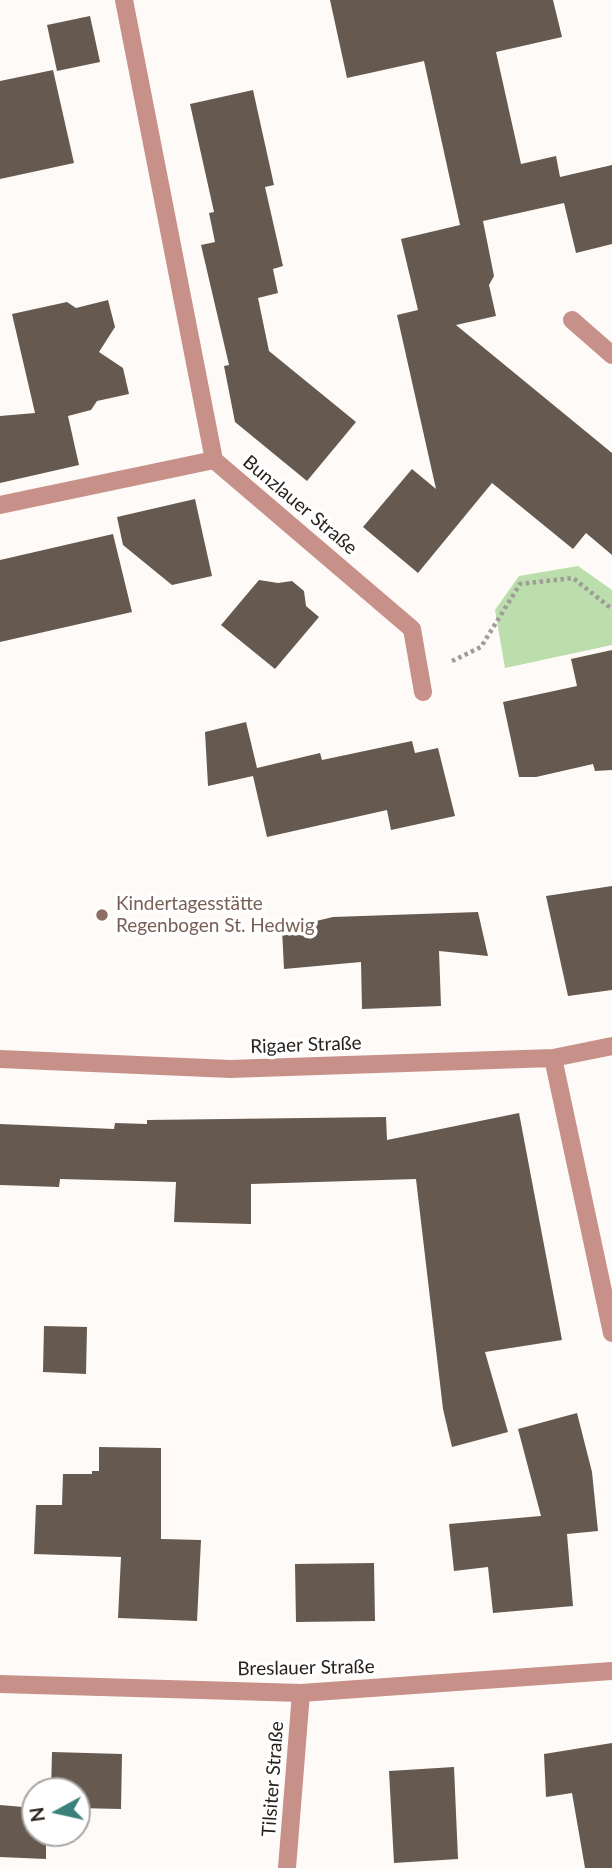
<!DOCTYPE html>
<html>
<head>
<meta charset="utf-8">
<style>
	body { margin:0 }
	#map { position:relative; width:612px; height:1868px; overflow:hidden; background:#fdfaf8; font-family:Lato,sans-serif }
	canvas { display:block }
	.north { position:absolute; left:21px; top:1777px; width:70px; height:70px; box-sizing:border-box; background:#fff; border:2px solid #a9a7a5; border-radius:50%; rotate:262deg; font-size:19px; font-weight:700; line-height:28px; text-align:center; color:#27221e }
	.north::after { content:''; display:block; margin:auto; width:24px; height:32px; background:#3a8179; clip-path:polygon(50% 0,100% 100%,50% 72%,0 100%) }
</style>
</head>
<body>
<div id="map">
<canvas width="612" height="1868"></canvas>
<div class="north">N</div>
</div>
<script>
const g = document.querySelector('canvas').getContext('2d');
g.lineJoin = 'round';
function paint(path, color) {
  g.fillStyle = color;
  g.fill(path, 'evenodd');
}
function toPath(rows) {
  const path = new Path2D();
  for (const r of rows) {
    path.moveTo(r[0], r[1]);
    for (let i = 2; i < r.length; i += 2) path.lineTo(r[i], r[i + 1]);
  }
  return path;
}
function trace(path, color, width, dash) {
  g.strokeStyle = color;
  g.lineWidth = width;
  g.lineCap = dash ? 'butt' : 'round';
  g.setLineDash(dash || []);
  g.stroke(path);
}
function write(font, color, halo, rows, align = 'center') {
  g.font = font + ' Lato,sans-serif';
  g.lineWidth = 7;
  g.setLineDash([]);
  g.textBaseline = 'middle';
  g.strokeStyle = halo;
  g.fillStyle = color;
  for (const [text, x, y, turn = 0] of rows) {
    g.save();
    g.translate(x, y);
    g.rotate((+turn || 0) * Math.PI / 180);
    g.textAlign = isNaN(turn) ? turn : align;
    if (halo) g.strokeText(text, 0, 0);
    g.fillText(text, 0, 0);
    g.restore();
  }
}
const green = toPath([
	[578,566,612,590,612,645,505,668,495,610,519,576]
]);
const building = toPath([
	[330,0,553,0,562,37,496,52,521,164,556,156,560,177,612,165,612,244,576,253,564,203,483,221,494,276,489,285,496,316,456,325,612,453,612,555,586,533,573,549,492,483,418,573,363,527,412,469,436,489,397,315,418,310,401,239,460,225,424,61,347,78],
	[90,16,100,62,57,71,47,25],
	[53,70,74,163,0,179,0,81],
	[253,90,274,185,265,187,283,266,273,269,278,293,258,298,269,351,356,422,307,481,235,422,224,366,229,365,201,245,215,242,209,213,214,212,190,104],
	[108,300,115,327,99,352,123,368,129,394,97,401,91,410,68,416,79,465,0,483,0,416,35,413,12,314,67,302,76,308],
	[195,499,212,576,172,585,123,545,117,517],
	[113,534,132,612,0,642,0,560],
	[259,580,278,583,292,581,304,591,306,606,319,617,275,669,221,625],
	[612,650,612,770,595,771,593,764,536,777,519,777,503,702,577,686,571,659],
	[246,722,257,768,320,753,322,760,412,741,415,753,438,748,455,816,391,830,387,810,267,837,253,776,208,786,205,732],
	[612,886,612,990,568,996,546,896],
	[478,912,488,956,439,951,441,1006,362,1009,361,962,284,969,282,929,333,917],
	[519,1113,562,1340,485,1352,508,1432,452,1447,443,1409,416,1179,251,1184,251,1224,174,1222,176,1182,60,1179,59,1187,0,1185,0,1124,114,1129,115,1123,147,1124,147,1120,386,1117,387,1140],
	[44,1326,87,1327,86,1374,43,1372],
	[577,1413,592,1472,598,1531,567,1534,573,1606,493,1613,488,1567,454,1571,449,1524,541,1516,518,1429],
	[99,1447,161,1448,161,1539,201,1540,197,1621,118,1618,121,1557,34,1554,36,1505,62,1505,63,1474,92,1474,92,1471,99,1471],
	[374,1563,375,1621,296,1622,295,1564],
	[612,1743,612,1868,585,1868,572,1793,546,1797,544,1754],
	[52,1752,122,1754,121,1809,77,1808,77,1791,51,1791],
	[454,1767,458,1859,394,1863,389,1771],
	[0,1805,35,1808,35,1833,46,1833,46,1859,0,1857]
]);
const path = toPath([
	[452,661,481,647,520,584,573,578,612,609]
]);
const minor = toPath([
	[124,0,214,460],
	[572,320,612,355],
	[0,505,214,460,412,629,423,692],
	[553,1058,612,1333],
	[0,1059,230,1069,553,1058,612,1046],
	[0,1684,301,1693,612,1671],
	[287,1868,301,1693]
]);
const markers = [
	[102,915,7,"#8d6e63"]
];
const streetNames = [
	["Bunzlauer Straße",300,505,40],
	["Rigaer Straße",306,1045,-2],
	["Breslauer Straße",306,1668,-1],
	["Tilsiter Straße",273,1779,-86]
];
const educationNames = [
	["Kindertagesstätte",116,904],
	["Regenbogen St. Hedwig",116,926]
];
paint(green, '#bbdeac');
paint(building, '#655950');
trace(path, '#a09c99', 4.5, [3.5, 3.5]);
trace(minor, '#c7918a', 18);
for (const [x, y, r, color] of markers) {
  const dot = new Path2D();
  dot.arc(x, y, r, 0, 2 * Math.PI);
  g.fillStyle = color;
  g.fill(dot);
  trace(dot, '#fff', 2.5);
}
write('19px', '#27221e', '#fff', streetNames);
write('19px', '#785e54', '#fff', educationNames, 'left');
</script>
</body>
</html>
